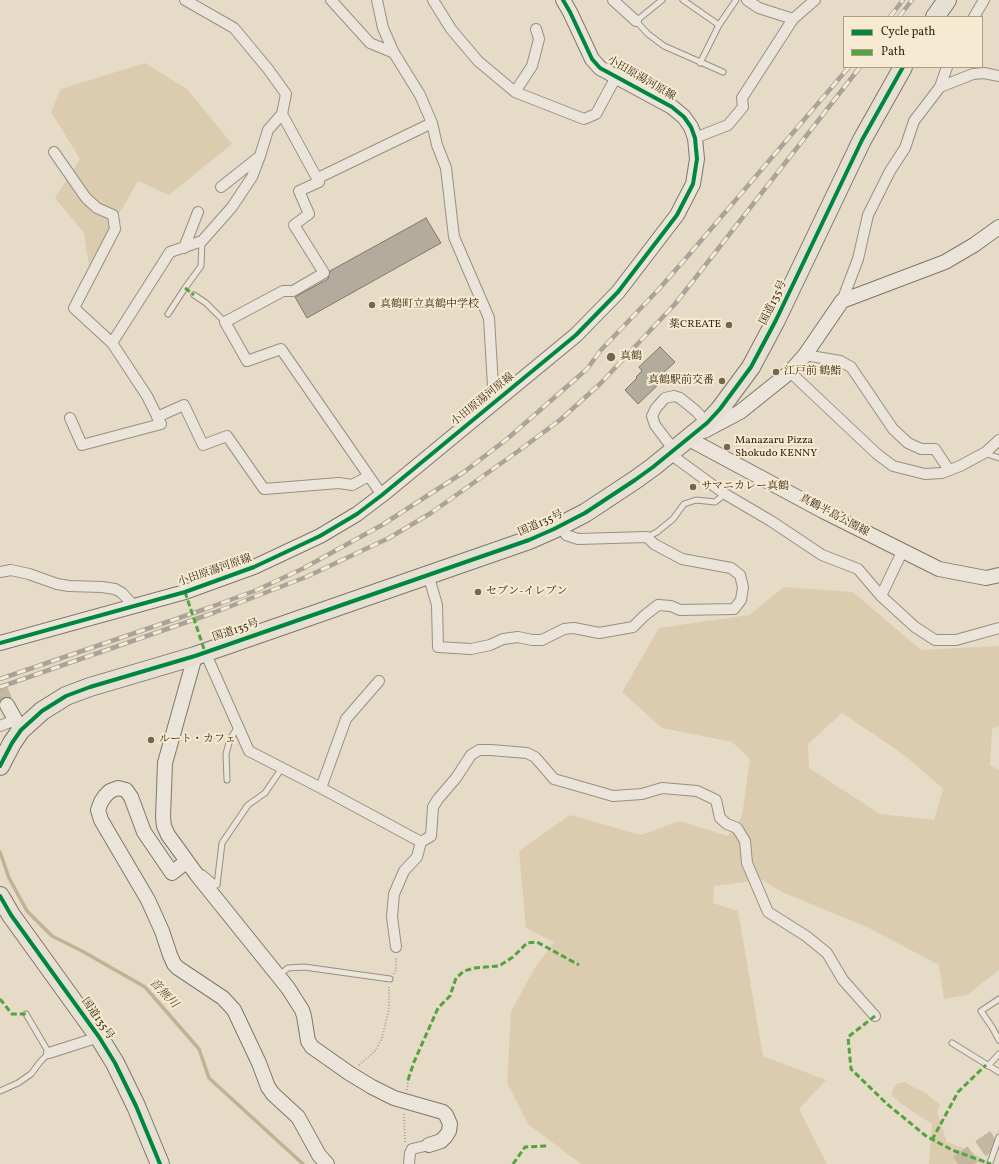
<!DOCTYPE html>
<html>
<head>
<meta charset="utf-8">
<style>
	body { margin:0 }
	#map { position:relative; width:999px; height:1164px; overflow:hidden; background:#e6dbc6; font-family:Vollkorn,serif }
	canvas { display:block }
	.legend { position:absolute; left:843px; top:16px; width:140px; height:52px; box-sizing:border-box; background:#f7ead2; border:1px solid #ab9c84; margin:0; padding:5px 7px; list-style:none; font-size:12px; color:#382710 }
	.legend li { display:flex; align-items:center; gap:8px; height:20px }
	.legend b { width:20px; border:1px solid #ab9c84 }
</style>
</head>
<body>
<div id="map">
<canvas width="999" height="1164"></canvas>
<ul class="legend">
<li><b style="height:5px;background:#00873e"></b>Cycle path</li>
<li><b style="height:5px;background:#53a33f"></b>Path</li>
</ul>
</div>
<script>
const g = document.querySelector('canvas').getContext('2d');
g.lineJoin = 'round';
function paint(path, color) {
  g.fillStyle = color;
  g.fill(path, 'evenodd');
}
function toPath(rows) {
  const path = new Path2D();
  for (const r of rows) {
    path.moveTo(r[0], r[1]);
    for (let i = 2; i < r.length; i += 2) path.lineTo(r[i], r[i + 1]);
  }
  return path;
}
function trace(path, color, width, dash) {
  g.strokeStyle = color;
  g.lineWidth = width;
  g.lineCap = dash ? 'butt' : 'round';
  g.setLineDash(dash || []);
  g.stroke(path);
}
function write(font, color, halo, rows, align = 'center') {
  g.font = font + ' Vollkorn,"Noto Serif JP",serif';
  g.lineWidth = 4;
  g.setLineDash([]);
  g.textBaseline = 'middle';
  g.strokeStyle = halo;
  g.fillStyle = color;
  for (const [text, x, y, turn = 0] of rows) {
    g.save();
    g.translate(x, y);
    g.rotate((+turn || 0) * Math.PI / 180);
    g.textAlign = isNaN(turn) ? turn : align;
    if (halo) g.strokeText(text, 0, 0);
    g.fillText(text, 0, 0);
    g.restore();
  }
}
const green = toPath([
	[145,63,187,89,232,144,169,195,138,181,89,266,84,233,55,198,80,159,51,112,61,89],
	[784,587,853,592,921,650,999,646,999,726,992,729,990,765,999,770,999,970,967,995,944,999,939,965,869,928,782,892,762,880,714,886,713,903,738,911,763,1056,826,1080,799,1109,827,1164,581,1164,528,1124,507,1082,511,1012,534,969,554,942,526,928,519,851,570,815,641,835,680,821,728,836,742,816,750,759,732,742,662,728,622,692,659,628,749,615],
	[842,713,893,747,916,765,943,789,934,820,880,814,809,768,808,744],
	[904,1082,927,1094,940,1105,937,1112,947,1142,966,1149,992,1164,929,1164,932,1124,900,1103,891,1094,896,1084]
]);
const stream = toPath([
	[0,852,9,878,27,911,52,936,82,951,145,987,199,1049,209,1078,303,1164]
]);
const building = toPath([
	[426,218,441,243,307,318,295,297,328,279,330,271,426,218],
	[660,347,675,362,657,379,660,383,638,404,625,390,637,378,636,377,642,371,639,367,660,347]
]);
const secondaryTunnel = toPath([
	[0,687,7,705]
]);
const highwayTunnel = toPath([
	[958,1164,999,1136]
]);
const path = toPath([
	[394,974,396,970,396,957],
	[359,1065,375,1051,382,1038,389,1009,389,987],
	[407,1090,408,1080],
	[404,1114,405,1142]
]);
const lane = toPath([
	[662,0,636,21,648,34,664,46,723,72],
	[683,0,719,25],
	[700,63,719,25,736,0],
	[194,295,206,303,225,322],
	[168,314,185,288,201,266,202,241],
	[986,452,990,455,999,458],
	[647,537,657,532,673,519,684,504,696,500,715,502,725,494],
	[227,780,226,754,230,739,238,727],
	[202,874,203,873,217,885,222,843,248,805,265,793,282,768],
	[279,975,288,968,304,967,390,979],
	[999,999,981,1011,992,1027,999,1040],
	[952,1043,999,1072],
	[988,1066,999,1054],
	[0,1091,18,1083,31,1074,40,1062,49,1053,26,1014],
	[990,1163,999,1137]
]);
const street = toPath([
	[331,0,370,43,394,53],
	[377,0,383,28,394,53,420,95,432,123,437,145,446,168,454,237,489,318,494,403],
	[433,0,451,29,478,61,515,92,584,119,596,114,616,77],
	[613,0,636,21],
	[747,0,759,8,793,19],
	[974,17,984,0],
	[940,87,973,74,984,73,999,76],
	[515,92,532,66,539,39,536,29],
	[282,114,319,182,299,191,309,214,294,225,324,273,293,291,283,291,225,322,247,361,281,349,382,495],
	[695,138,728,125,743,107,742,98,793,19,815,0],
	[54,152,86,198,97,208,113,215,115,229,74,308,112,343],
	[318,178,432,123],
	[221,187,259,157],
	[184,248,198,212],
	[842,301,858,259,868,215,890,171,905,148,914,121,940,87,947,67],
	[805,355,840,361,851,367,893,429,908,443,921,449,935,449,949,470],
	[790,372,877,454,893,466,925,474,942,473,960,466,986,452,999,440],
	[157,417,184,405,203,445,227,436,264,489,339,483,352,485,369,476],
	[70,418,82,445,161,424,147,396,112,343,170,252,202,241,232,207,252,177,260,156,268,130,282,114,286,94,268,69,234,28,185,0],
	[674,450,655,425,652,416,656,408,665,398,674,396,680,398,696,411,707,423],
	[670,454,725,494,771,521,822,555,858,569,881,596,915,627,935,640,956,640,999,628],
	[0,572,11,570,29,574,57,584,69,586,102,587,115,589,122,593,134,606],
	[428,574,437,605,438,647,471,649,490,645,503,639,518,637,532,640,542,640,564,629,574,628,599,633,633,627,644,616,658,605,671,606,680,610,734,609,741,600,743,587,740,575,731,568,682,559,654,544,647,537,578,539,566,535,562,525],
	[881,596,902,552],
	[205,652,249,751,321,788,421,842,431,836,433,807,438,799,456,778,471,755,479,750,491,750,527,753,535,757,554,779,613,796,642,794,662,788,697,791,716,800,720,818,727,824,737,828,745,841,747,863,768,912,806,936,827,953,843,980,875,1016],
	[0,726,15,720],
	[321,788,346,719,379,681],
	[396,947,392,917,394,894,404,871,417,857,421,842],
	[49,1053,99,1037],
	[409,1164,410,1153,412,1149,429,1145]
]);
const secondary = toPath([
	[704,431,740,412,790,372,805,355,842,301,945,262,974,245,999,227],
	[689,439,823,511,939,569,986,578,999,575],
	[0,643,185,592,254,567,320,536,357,514,382,495,576,335,618,292,677,215,693,184,697,159,695,138,691,127,684,117,672,107,600,68,592,59,570,12,563,0],
	[195,656,165,763,163,817,164,826,168,835,197,875,288,988,302,1010,304,1016,308,1041,312,1047,349,1073,372,1087,394,1098,443,1112,446,1115,450,1124,449,1131,446,1136,441,1141,429,1145],
	[7,705,21,730],
	[187,861,172,873,144,832,131,797,126,790,118,788,110,791,105,796,101,802,98,810,101,820,148,900,162,931,170,955,174,964,178,968,223,998,234,1010,259,1063,268,1087,273,1094,298,1117,319,1155,327,1164]
]);
const highway = toPath([
	[935,17,947,0],
	[0,766,12,743,21,730,42,711,66,696,90,687,195,656,529,540,554,529,585,513,635,480,653,467,707,423,720,409,751,367,776,320,862,140,903,67],
	[0,896,11,915,99,1037,115,1063,136,1106,160,1164]
]);
const rail = toPath([
	[890,17,903,0],
	[899,17,912,0],
	[0,679,211,607,257,590,302,569,382,525,464,472,507,439,587,369,601,350,659,289,693,250,849,67],
	[0,687,213,613,306,577,389,538,431,513,517,452,560,420,600,384,675,304,860,67]
]);
const quiet = toPath([
	[185,288,194,295],
	[185,592,205,652],
	[0,999,12,1014,26,1014],
	[875,1016,848,1037,851,1069,887,1104,926,1136,952,1150,991,1164],
	[408,1080,414,1062,438,1008,450,996,456,978,464,971,475,968,499,966,513,957,527,943,537,942,579,965],
	[932,1140,958,1092,986,1065],
	[513,1164,525,1147,547,1146]
]);
const cycleway = toPath([
	[0,643,185,592,254,567,320,536,357,514,382,495,576,335,618,292,677,215,693,184,697,159,695,138,691,127,684,117,672,107,600,68,592,59,570,12,563,0],
	[0,766,12,743,21,730,42,711,66,696,90,687,195,656,529,540,554,529,585,513,635,480,653,467,707,423,720,409,751,367,776,320,862,140,903,67],
	[0,896,11,915,99,1037,115,1063,136,1106,160,1164]
]);
const markers = [
	[372,305,4,"#756650"],
	[729,325,4,"#756650"],
	[611,357,5,"#756650"],
	[776,372,4,"#756650"],
	[722,381,4,"#756650"],
	[727,447,4,"#756650"],
	[693,487,4,"#756650"],
	[478,592,4,"#756650"],
	[151,740,4,"#756650"]
];
const streetNames = [
	["小田原湯河原線",641,79,30],
	["国道135号",774,303,-64],
	["小田原湯河原線",483,400,-39],
	["真鶴半島公園線",834,516,28],
	["国道135号",541,524,-24],
	["小田原湯河原線",215,571,-19],
	["国道135号",236,631,-19],
	["国道135号",97,1019,55]
];
const poiNames = [
	["真鶴町立真鶴中学校",380,305],
	["薬CREATE",721,325,"right"],
	["真鶴",620,357],
	["江戸前 鶴鮨",784,372],
	["真鶴駅前交番",714,381,"right"],
	["Manazaru Pizza",735,441],
	["Shokudo KENNY",735,454],
	["サマニカレー真鶴",701,487],
	["セブン-イレブン",486,592],
	["ルート・カフェ",159,740]
];
const waterNames = [
	["音無川",163,994,46]
];
paint(green, '#dcccaf');
trace(stream, '#c2b295', 3.5);
paint(building, '#b3ab9b');
trace(building, '#7f7769', 1);
trace(secondaryTunnel, '#c3b7a2', 14, [14, 7]);
trace(highwayTunnel, '#c3b7a2', 18, [18, 9]);
trace(lane, '#989081', 7);
trace(street, '#989081', 12);
trace(secondary, '#7f7769', 16);
trace(highway, '#7f7769', 20);
trace(path, '#a9a399', 2, [1, 2]);
trace(lane, '#eae4da', 5);
trace(street, '#eae4da', 10);
trace(secondary, '#eae4da', 14);
trace(highway, '#e6e0d4', 18);
trace(rail, '#a9a399', 4.5);
trace(rail, '#f7ead2', 3, [9]);
trace(quiet, '#53a33f', 3, [6, 3]);
trace(cycleway, '#00873e', 4);
for (const [x, y, r, color] of markers) {
  const dot = new Path2D();
  dot.arc(x, y, r, 0, 2 * Math.PI);
  g.fillStyle = color;
  g.fill(dot);
  trace(dot, '#f7ead2', 1.5);
}
write('11px', '#382710', '#f7ead2', streetNames);
write('11px', '#382710', '#f7ead2', poiNames, 'left');
write('italic 12px', '#5d4b32', '#f7ead2', waterNames);
</script>
</body>
</html>
